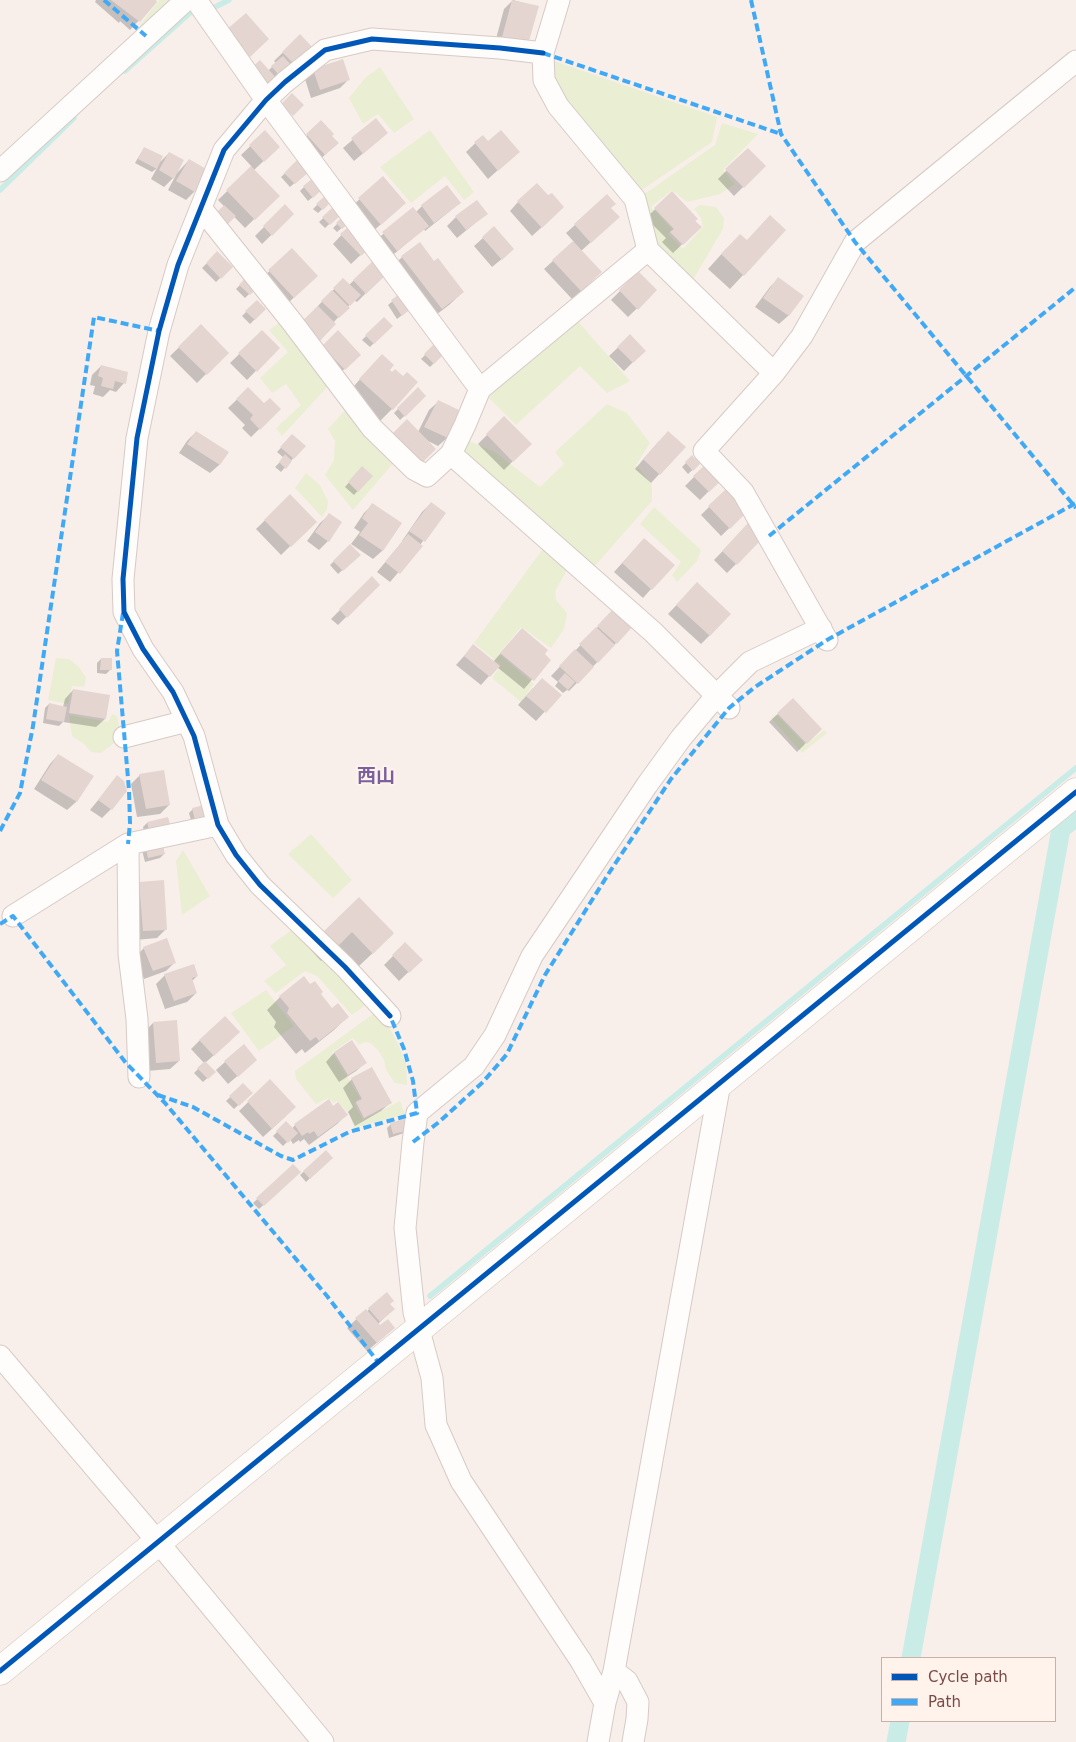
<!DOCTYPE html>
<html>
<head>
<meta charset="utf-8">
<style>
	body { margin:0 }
	#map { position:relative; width:1076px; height:1742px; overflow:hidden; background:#f8efea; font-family:"DejaVu Sans",sans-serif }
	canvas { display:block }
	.legend { position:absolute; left:881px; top:1657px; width:175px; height:65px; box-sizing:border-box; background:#fff3ec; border:1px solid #cab0aa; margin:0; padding:6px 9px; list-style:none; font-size:15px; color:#7a4b46 }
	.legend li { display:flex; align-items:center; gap:10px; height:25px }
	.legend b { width:25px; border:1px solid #cab0aa }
</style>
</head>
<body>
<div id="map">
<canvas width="1076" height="1742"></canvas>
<ul class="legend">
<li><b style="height:6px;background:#0057b8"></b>Cycle path</li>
<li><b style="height:6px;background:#3fa9f5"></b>Path</li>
</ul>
</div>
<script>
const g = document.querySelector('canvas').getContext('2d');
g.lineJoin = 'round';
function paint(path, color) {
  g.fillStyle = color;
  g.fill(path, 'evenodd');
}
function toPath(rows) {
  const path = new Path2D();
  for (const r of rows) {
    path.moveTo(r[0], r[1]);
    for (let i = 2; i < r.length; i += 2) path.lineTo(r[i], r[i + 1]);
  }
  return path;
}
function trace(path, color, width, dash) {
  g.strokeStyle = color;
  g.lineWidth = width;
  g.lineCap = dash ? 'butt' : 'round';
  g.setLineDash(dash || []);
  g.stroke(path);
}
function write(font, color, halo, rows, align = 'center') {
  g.font = font + ' "DejaVu Sans","Noto Sans JP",sans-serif';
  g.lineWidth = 4;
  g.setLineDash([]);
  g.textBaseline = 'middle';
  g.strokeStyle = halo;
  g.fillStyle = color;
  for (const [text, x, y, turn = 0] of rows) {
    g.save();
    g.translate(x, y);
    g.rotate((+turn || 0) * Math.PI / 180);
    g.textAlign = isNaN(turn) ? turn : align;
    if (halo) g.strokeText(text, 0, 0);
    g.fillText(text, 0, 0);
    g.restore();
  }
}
const green = toPath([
	[159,0,181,0,146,31,140,25],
	[548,59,717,117,712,142,636,194,561,104],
	[380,67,414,119,394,133,378,114,363,124,349,98,365,78],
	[722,123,758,134,723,170,735,184,720,194,687,202,672,190,651,207,672,229,668,234,683,249,703,227,701,218,694,209,700,205,716,207,724,218,723,229,691,283,654,250,640,197,715,145],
	[430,130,474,192,464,200,445,176,411,203,380,167],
	[576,319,630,381,607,393,580,366,516,425,488,397],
	[282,321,330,384,282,436,276,428,301,405,286,384,272,393,260,378,288,352,269,330],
	[607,404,627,413,650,443,636,465,652,485,652,501,594,567,459,454,467,440,495,452,540,487,564,464,555,452],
	[347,408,395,461,353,510,325,475,334,460,335,441,328,429],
	[306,473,320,485,328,501,327,509,322,517,295,488],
	[654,507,701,550,697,561,677,582,672,575,681,562,640,524],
	[545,546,569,567,555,591,556,600,567,613,564,629,551,648,521,627,499,654,534,684,521,702,492,678,501,665,474,643],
	[56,658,69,659,79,667,86,678,84,687,72,686,68,704,48,700],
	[112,714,117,716,120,731,118,740,101,753,91,752,84,744,72,736,69,715,108,722],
	[776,714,806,745,824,730,827,733,802,753,771,718],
	[311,834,352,880,333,898,288,854],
	[183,850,210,896,182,915,176,861],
	[295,927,370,1002,352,1015,317,976,305,971,276,993,264,981,286,965,270,946],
	[266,990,294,1026,259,1051,231,1013],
	[377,1011,388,1025,399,1046,406,1064,407,1085,395,1083,386,1070,384,1060,378,1050,370,1043,365,1042,359,1045,353,1038,332,1052,360,1098,354,1103,363,1120,400,1101,405,1114,354,1128,350,1115,337,1101,334,1103,328,1098,316,1104,296,1079,295,1071]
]);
const shadow = toPath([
	[96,0,154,0,156,2,130,30,120,21,119,23,95,2],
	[513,0,538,7,493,50,504,9],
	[300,36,313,50,263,92,268,71,276,63,274,61],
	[314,71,349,79,340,88,311,98,305,79],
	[376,120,387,133,354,161,343,148],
	[321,122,328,152,316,163,298,144],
	[265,132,270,155,254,170,278,196,245,228,218,200,252,167,241,155],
	[483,136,488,143,518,152,488,179,466,152],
	[144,148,158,164,169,153,177,173,189,160,194,192,186,200,168,190,176,175,164,187,151,179,157,168,152,172,135,163],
	[748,149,764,166,734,196,718,179],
	[297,162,307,172,290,187,281,177],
	[383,178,395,212,372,232,350,208],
	[304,187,321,190,308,201,300,191],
	[672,193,700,227,673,253,662,242,666,238,646,218],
	[327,195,332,200,318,213,313,209],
	[518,202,554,216,532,236,510,211],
	[459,203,450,211,425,231,424,229,388,259,374,242,413,208,416,212,422,206],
	[285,206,293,214,262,244,255,236],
	[610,208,609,226,581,251,592,281,572,299,544,269,574,242,566,233,575,225],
	[333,209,339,215,325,228,319,222],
	[486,214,457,238,447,226,456,217],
	[343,218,347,223,337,232,333,228],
	[350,226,369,247,351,264,333,244],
	[785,230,730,289,708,269,726,249],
	[483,238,503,258,492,267,474,246],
	[292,250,307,285,285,306,260,280],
	[217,253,231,267,216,282,202,268],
	[402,257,434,263,463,292,449,305,428,321,389,270],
	[375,260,386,273,357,302,354,300,333,323,314,310,343,280,349,285],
	[638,273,656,290,628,317,611,300],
	[247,278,256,287,245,298,236,289],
	[778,279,802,296,788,316,779,324,755,307,770,287],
	[400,295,406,312,397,319,388,305],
	[257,301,265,309,250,324,242,316],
	[384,319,391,326,370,347,362,340],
	[201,326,227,353,197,383,170,356],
	[262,332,278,348,247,380,230,363],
	[338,332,359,355,335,378,314,355],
	[630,336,644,351,624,371,609,356],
	[435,345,444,353,430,367,421,359],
	[101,366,124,383,116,392,110,390,103,397,93,394,95,386,90,385,92,375],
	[369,369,388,370,392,374,392,409,379,422,347,394],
	[248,389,264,405,280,409,251,437,242,428,245,425,228,408],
	[418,389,425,396,400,420,394,413],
	[438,402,459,412,447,438,438,446,428,441,418,432,429,410],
	[504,418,530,444,504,470,478,444],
	[196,432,227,453,219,465,210,473,179,453,187,441],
	[292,436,304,446,281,472,275,467,284,458,277,452],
	[659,441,684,447,651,483,635,469],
	[692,457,699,464,688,474,682,467],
	[706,465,720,480,700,500,685,486],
	[362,468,371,476,354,495,345,487],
	[726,490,747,511,721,536,701,515],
	[290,496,315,522,281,555,256,529],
	[431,503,444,513,420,545,421,546,390,582,377,572,403,541,402,541,422,512],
	[373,504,401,524,382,551,373,559,351,544,360,532,354,528,364,513],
	[329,515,328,541,319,550,307,541,320,523],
	[748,525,762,538,727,573,714,560],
	[644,539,651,589,643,598,614,572],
	[350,546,359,555,338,574,330,565],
	[372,578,378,585,338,625,331,619],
	[688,593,710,635,701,644,668,614],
	[615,609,616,643,569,691,567,690,563,693,555,686,558,682,551,676],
	[522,629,549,660,524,689,497,667,481,685,456,665,473,646,493,662],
	[101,659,110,670,106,674,97,673,97,663],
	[533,688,560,695,536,721,518,705],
	[73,690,105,719,96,727,63,722,59,726,43,723,45,708,49,704,63,707,65,699],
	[793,700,820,729,797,752,769,722],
	[58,755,92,776,76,802,67,810,34,789,50,764],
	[140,775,169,805,160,814,137,817,131,784],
	[117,777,111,809,102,818,90,810],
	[204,807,192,824,189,813,193,809],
	[167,819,146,839,143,827,147,823],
	[142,850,164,854,160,858,145,862],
	[140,883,166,929,157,938,135,940,131,892],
	[359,899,393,934,359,966,338,945,321,961,309,948],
	[405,944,421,960,399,981,384,965],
	[144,948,175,962,166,971,144,979,135,957],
	[165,975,197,976,192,981,196,993,187,1002,165,1009,156,984],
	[319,994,332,1009,347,1017,334,1030,305,1053,302,1049,296,1054,274,1027,276,1022,267,1010,280,997],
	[153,1023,179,1061,170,1069,147,1071,144,1032],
	[200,1040,230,1041,205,1063,214,1072,203,1082,194,1073,204,1063,191,1049],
	[352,1042,365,1063,356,1071,339,1082,326,1062,334,1053],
	[225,1062,247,1068,228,1084,216,1070],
	[352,1079,390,1103,381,1111,355,1126,348,1112,353,1107,343,1088],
	[270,1081,286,1116,263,1137,239,1111],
	[243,1085,251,1093,234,1109,226,1101],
	[333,1107,346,1115,337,1124,309,1145,304,1139,300,1142,299,1140,293,1144,290,1139,283,1146,273,1136,286,1123,292,1129,295,1125],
	[406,1120,404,1133,389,1138,387,1128,391,1124],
	[326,1152,331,1158,306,1182,300,1175],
	[293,1166,299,1172,259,1209,253,1203],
	[389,1305,393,1309,378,1324,385,1336,367,1351,347,1328,366,1310,367,1312,369,1309]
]);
const stream = toPath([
	[209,10,229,0],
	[125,71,190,13],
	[0,190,74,118],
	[430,1296,1076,768]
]);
const canal = toPath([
	[911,1658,1061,829,1076,817],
	[896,1742,900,1721]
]);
const building = toPath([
	[111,0,156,0,157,2,140,22],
	[512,0,539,6,527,48,501,41],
	[246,13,269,39,250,57,226,30],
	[300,34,315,50,297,67,282,52],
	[283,56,292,66,280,76,271,66],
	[343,59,350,80,320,90,313,69],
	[260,60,278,80,267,88,250,69],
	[292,93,304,105,293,116,281,104],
	[376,118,388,133,363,154,351,138],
	[321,120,334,134,332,136,339,143,325,155,306,134],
	[265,130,280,147,264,162,249,145],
	[501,130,520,152,498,171,474,142,483,135,488,141],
	[144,147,163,156,157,169,138,159],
	[748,148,766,166,744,188,725,169],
	[169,152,184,160,174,179,159,170],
	[189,159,208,170,195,192,176,181],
	[297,160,309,172,295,184,284,173],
	[251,166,280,196,255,220,226,190],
	[317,175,326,186,313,198,303,186],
	[383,176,406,203,381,225,358,198],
	[537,183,548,195,552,193,564,207,542,228,517,201],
	[447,185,461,203,434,223,421,205],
	[672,191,698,219,695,221,702,227,683,245,670,232,674,229,654,208],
	[327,194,333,200,323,210,316,204],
	[607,194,616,204,611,208,620,217,591,243,574,224],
	[477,200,488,214,466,230,455,216],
	[285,204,294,214,272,236,263,226],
	[224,205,236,216,225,227,213,216],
	[333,207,341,215,330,225,322,217],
	[413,207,429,226,397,251,382,232],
	[770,215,786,230,744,276,721,254,740,234,747,240],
	[343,216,349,223,342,229,336,223],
	[351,225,371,247,361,256,340,234],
	[494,226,514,249,502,260,482,237],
	[573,241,602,272,581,291,552,260],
	[420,242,434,261,438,258,464,292,442,309,401,256],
	[292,248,318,276,294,298,268,270],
	[217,251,233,267,221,279,206,263],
	[375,259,388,273,366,294,353,280],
	[638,271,657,290,638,310,619,290],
	[247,276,258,287,250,295,239,285],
	[778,277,804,296,789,316,763,298],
	[343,278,361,295,350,306,333,288],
	[332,290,350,308,339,318,321,301],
	[401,293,412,308,402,316,391,300],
	[257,300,266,309,255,320,245,311],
	[318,306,336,324,319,342,300,323],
	[384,317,393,326,374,344,365,335],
	[201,324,229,353,207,375,178,347],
	[262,330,280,348,257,372,238,353],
	[338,330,361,355,345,370,322,346],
	[630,334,646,351,633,363,617,347],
	[435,343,445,353,434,364,424,354],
	[382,354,394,365,390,370,392,372,395,369,403,376,407,372,418,382,393,410,359,379],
	[101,365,128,372,126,384,115,381,113,389,101,386,103,378,98,376],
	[248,387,264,403,270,398,281,409,260,430,250,419,253,415,236,399],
	[418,387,426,396,405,417,397,408],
	[438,400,461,411,448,438,424,427],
	[504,416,532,444,513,462,486,434],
	[407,419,436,449,422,463,391,435],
	[196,431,229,452,220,465,187,444],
	[668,431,686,447,660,475,643,459],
	[292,434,306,446,294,459,280,447],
	[285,454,292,461,286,469,279,462],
	[692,455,700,464,693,471,685,462],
	[706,464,722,480,709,492,693,476],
	[362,466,373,476,358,492,348,482],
	[727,488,748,511,730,529,708,506],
	[290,494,317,522,291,547,264,520],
	[431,502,446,513,425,542,409,531],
	[372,503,402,523,383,551,359,535,368,523,362,518],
	[329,513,342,522,329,542,315,532],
	[748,523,763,538,737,565,722,551],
	[408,534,423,546,400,574,385,562],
	[644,538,675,565,652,590,622,563],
	[350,544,361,555,343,571,333,561],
	[372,576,380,585,347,618,339,609],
	[697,582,731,614,710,636,676,605],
	[615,607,634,625,617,644,597,626],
	[596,627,615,645,598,663,579,644],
	[522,628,548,650,545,654,551,660,534,681,500,653],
	[473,644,500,666,490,677,464,656],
	[575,649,594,667,578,684,559,666],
	[101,658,112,658,112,670,100,670],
	[565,673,575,682,568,690,558,681],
	[542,678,562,695,546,713,526,696],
	[73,689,110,695,106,719,69,713],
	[793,698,822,729,807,744,777,713],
	[49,703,67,707,64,722,46,719],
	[58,754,94,776,77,802,41,780],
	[164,770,170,805,146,809,139,774],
	[117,775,124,781,127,791,112,810,98,800],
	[204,805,207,818,195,820,192,808],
	[168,817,172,831,150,835,147,822],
	[162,841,165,854,148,858,145,845],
	[164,880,167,930,143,931,139,882],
	[359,897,394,933,373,954,352,932,335,949,321,934],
	[167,938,176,963,153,971,143,947],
	[405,942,423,960,409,973,392,955],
	[194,964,198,976,192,978,197,993,174,1001,164,974],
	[304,976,310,984,315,981,323,992,321,994,332,1008,338,1003,349,1017,319,1041,316,1037,310,1041,287,1013,289,1008,279,996],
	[225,1016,240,1032,214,1056,199,1040],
	[177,1020,180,1061,156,1063,153,1022],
	[352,1040,367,1063,348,1075,334,1052],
	[244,1044,257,1060,238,1077,224,1061],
	[205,1061,216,1072,208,1079,197,1068],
	[372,1067,392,1103,364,1118,356,1102,362,1099,351,1078],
	[270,1079,296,1107,272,1129,247,1101],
	[243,1083,253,1093,239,1106,229,1096],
	[329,1099,333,1106,338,1102,348,1115,318,1137,314,1131,309,1134,308,1132,302,1136,294,1124],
	[407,1118,410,1130,393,1134,390,1123],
	[286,1121,298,1133,288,1143,276,1131],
	[326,1150,333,1158,310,1179,303,1171],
	[293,1164,301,1172,264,1206,256,1198],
	[387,1292,394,1301,390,1304,395,1309,380,1322,368,1308],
	[366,1309,380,1325,388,1319,395,1328,377,1343,355,1318]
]);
const minor = toPath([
	[196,0,266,100,480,389],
	[559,0,543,53,544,80,558,106,635,199,648,250,774,373],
	[0,171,186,0],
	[201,208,292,322,372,428,414,469,427,476,451,454,465,425,480,389,648,250],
	[451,454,653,632,729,708],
	[827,640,743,492,704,451,774,373,802,336,855,242,1076,61],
	[124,737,187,721],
	[128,844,129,954,137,1019,139,1077],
	[13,916,128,844,218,825],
	[390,1016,345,967,260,885,236,855,218,825,194,736,173,692,143,649,124,612,123,579,137,438,159,331,178,265,224,150,266,100,285,82,325,50,372,39,500,48,543,53],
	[0,1356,158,1542,323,1742],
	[614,1671,627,1681,638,1702,637,1719,633,1742],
	[605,1703,581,1661,461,1481,436,1425,432,1378,414,1312,405,1228,413,1142,417,1113,474,1066,495,1035,532,956,647,785,681,738,717,695,750,662,821,628],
	[598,1742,605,1703,614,1671,720,1083]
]);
const tertiary = toPath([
	[0,1671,1076,792]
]);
const quiet = toPath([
	[104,0,146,36],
	[751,0,781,134,855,242,1076,508],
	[543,53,781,134],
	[769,536,1076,287],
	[123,613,117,651,129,790,130,823,128,844],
	[0,831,20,793,33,726,94,317,159,331],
	[0,924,13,916,126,1063,165,1103,327,1296,378,1362],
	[158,1095,193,1107,281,1156,293,1160,349,1132,417,1113,413,1081,404,1049,390,1016],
	[413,1142,439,1122,483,1082,507,1054,545,975,609,873,671,779,729,708,755,687,827,640,1076,503]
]);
const cycleway = toPath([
	[390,1016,345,967,260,885,236,855,218,825,194,736,173,692,143,649,124,612,123,579,137,438,159,331,178,265,224,150,266,100,285,82,325,50,372,39,500,48,543,53],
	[0,1671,1076,792]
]);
const neighbourhoodNames = [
	["西山",376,777]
];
paint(green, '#eaeed3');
paint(shadow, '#0003');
trace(stream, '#caece6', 5.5);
trace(canal, '#caece6', 19);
paint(building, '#e5d5d1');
trace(minor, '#d7cac6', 23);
trace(tertiary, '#d7cac6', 29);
trace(minor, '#fefdfc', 21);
trace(tertiary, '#fefdfc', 28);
trace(quiet, '#3fa9f5', 4, [8, 4]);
trace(cycleway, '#0057b8', 5);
write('bold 19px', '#7a619e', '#fff3ec', neighbourhoodNames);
</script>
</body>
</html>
